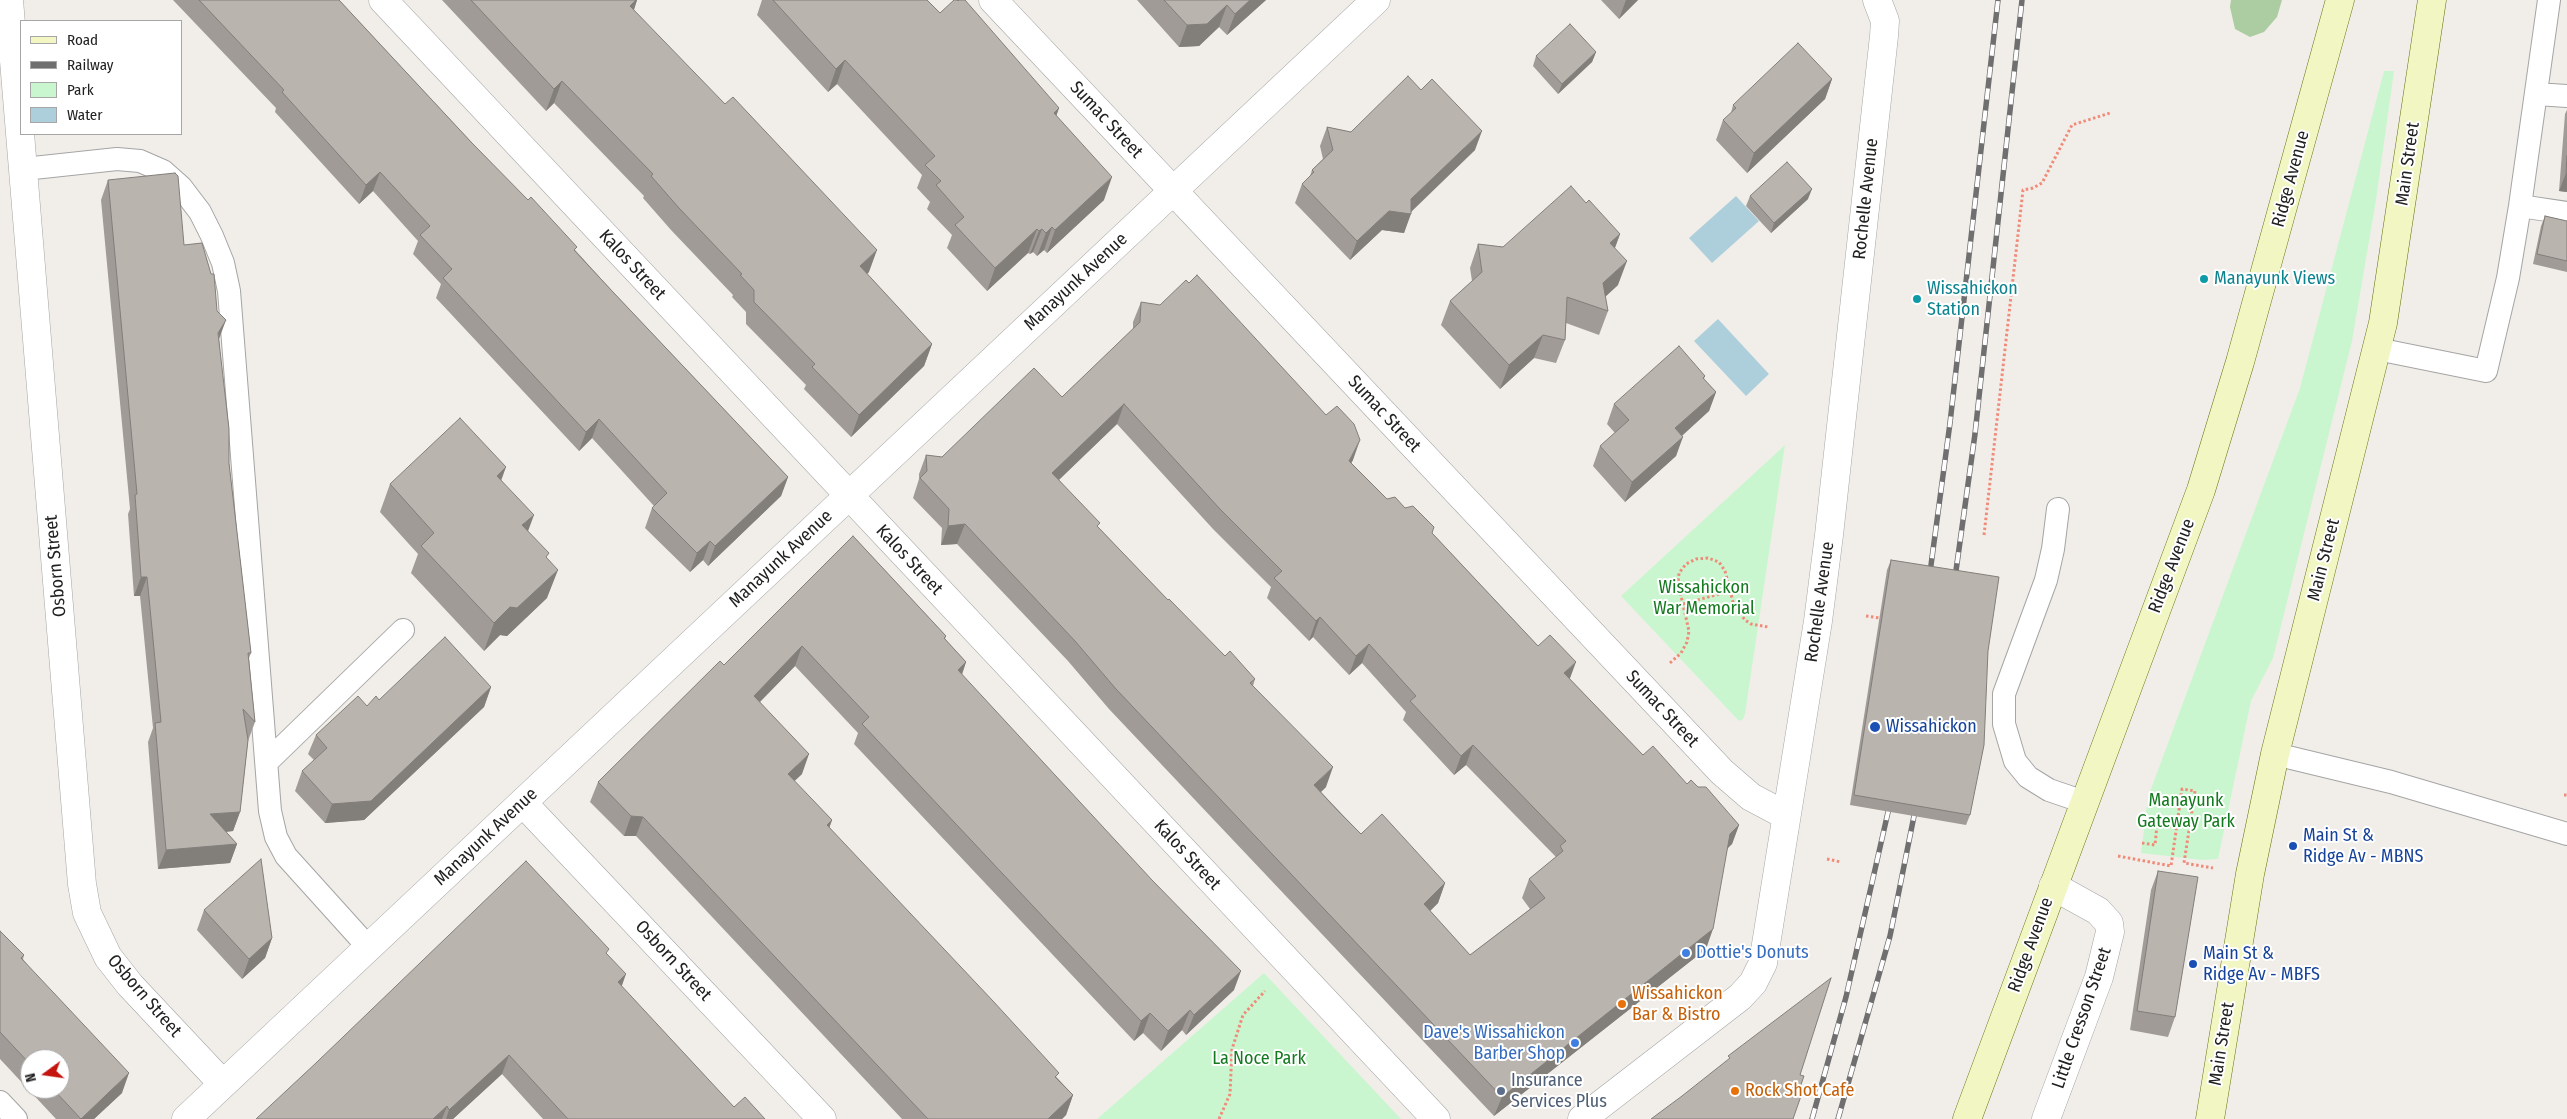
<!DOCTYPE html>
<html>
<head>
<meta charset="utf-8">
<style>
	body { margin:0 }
	#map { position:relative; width:2567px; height:1119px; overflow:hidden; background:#f1eee9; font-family:"Fira Sans Condensed",sans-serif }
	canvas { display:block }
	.legend { position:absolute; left:20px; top:20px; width:162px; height:115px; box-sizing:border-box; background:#fff; border:1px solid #a6a6a6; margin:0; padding:6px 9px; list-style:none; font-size:15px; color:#212121 }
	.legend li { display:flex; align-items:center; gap:10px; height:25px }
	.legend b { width:25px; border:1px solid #a6a6a6 }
	.north { position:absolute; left:20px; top:1049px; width:50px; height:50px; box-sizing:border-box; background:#fff; border:1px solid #a6a6a6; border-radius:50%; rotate:256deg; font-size:14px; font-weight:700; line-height:20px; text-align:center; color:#212121 }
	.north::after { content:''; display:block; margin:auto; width:18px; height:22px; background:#c4150f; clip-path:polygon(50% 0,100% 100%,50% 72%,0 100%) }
</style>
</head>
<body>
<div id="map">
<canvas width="2567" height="1119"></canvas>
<ul class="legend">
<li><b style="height:6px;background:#f1f6c2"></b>Road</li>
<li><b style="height:6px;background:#6f6f6f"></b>Railway</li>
<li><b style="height:14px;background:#caf6cf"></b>Park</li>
<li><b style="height:14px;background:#adcfdb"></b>Water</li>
</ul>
<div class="north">N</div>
</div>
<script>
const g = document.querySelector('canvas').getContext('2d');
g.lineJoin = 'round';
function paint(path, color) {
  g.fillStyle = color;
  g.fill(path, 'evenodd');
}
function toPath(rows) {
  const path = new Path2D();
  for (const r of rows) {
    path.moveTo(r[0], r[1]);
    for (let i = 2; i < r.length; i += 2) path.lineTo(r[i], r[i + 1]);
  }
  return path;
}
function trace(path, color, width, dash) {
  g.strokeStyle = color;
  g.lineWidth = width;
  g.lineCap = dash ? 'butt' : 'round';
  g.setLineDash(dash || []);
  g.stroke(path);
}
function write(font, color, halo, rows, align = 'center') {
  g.font = font + ' "Fira Sans Condensed",sans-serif';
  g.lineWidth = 4;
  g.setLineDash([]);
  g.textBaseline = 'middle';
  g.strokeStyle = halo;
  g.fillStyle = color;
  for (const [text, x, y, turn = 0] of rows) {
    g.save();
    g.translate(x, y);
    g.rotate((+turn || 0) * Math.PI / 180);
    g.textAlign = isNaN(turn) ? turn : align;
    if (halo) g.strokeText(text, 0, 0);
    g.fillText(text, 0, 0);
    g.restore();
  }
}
const forest = toPath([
	[2231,0,2282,0,2277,17,2264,32,2250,37,2235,29,2230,7]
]);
const park = toPath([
	[2384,71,2394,71,2376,200,2352,341,2273,658,2251,701,2218,859,2202,860,2141,853,2148,797,2300,388],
	[1785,445,1745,714,1743,719,1739,721,1621,596],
	[1264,973,1401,1119,1097,1119]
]);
const water = toPath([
	[1736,196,1759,221,1712,263,1689,238],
	[1718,319,1769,374,1746,396,1694,341]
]);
const path = toPath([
	[1984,535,2023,190,2033,188,2042,183,2072,125,2110,113],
	[1683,604,1730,591],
	[1866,616,1880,618],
	[1670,663,1681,653,1687,642,1689,631,1678,583,1679,573,1686,564,1696,559,1708,558,1719,562,1725,571,1733,602,1739,612,1745,620,1751,624,1768,627],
	[2564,795,2567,795],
	[2142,843,2155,845,2157,825,2176,827],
	[2118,856,2171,866,2182,789,2195,791,2184,863,2213,868],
	[1827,859,1841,862],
	[1219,1119,1230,1094,1232,1049,1243,1015,1265,991]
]);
const lane = toPath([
	[2536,94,2567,96],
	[24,169,117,159,140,161,163,171,181,187,200,212,212,236,223,263,229,291,270,811,276,837,286,856,369,948],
	[2520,206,2567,213],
	[2377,349,2486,371,2508,278,2520,206,2549,0],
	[2058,509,2053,549,2046,580,2004,694,2004,724,2015,761,2028,777,2049,790,2084,802],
	[2275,754,2391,782,2567,834],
	[267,762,403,630],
	[0,1102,16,1119]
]);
const street = toPath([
	[9,0,82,884,87,913,108,957,130,985,223,1084],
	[383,0,1436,1119],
	[993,0,1722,772,1751,797,1785,815],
	[523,803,822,1119],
	[186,1119,1376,0],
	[1582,1119,1740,997,1753,983,1763,963,1818,621,1829,535,1884,36,1885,21,1877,0],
	[2046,1119,2099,977,2110,932,2109,923,2098,911,2053,886]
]);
const secondary = toPath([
	[1967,1119,2201,490,2240,362,2340,0],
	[2210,1119,2250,874,2275,754,2383,323,2432,0]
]);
const rail = toPath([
	[1929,580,1950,423,1998,0],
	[1954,585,1975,434,2022,0],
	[1812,1119,1846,997,1891,799],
	[1838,1119,1890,936,1917,801]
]);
const wall = toPath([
	[173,0,339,0,472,143,576,251,613,292,788,477,781,496,708,566,703,560,690,572,645,528,652,508,654,506,592,438,579,451,436,298,441,284,413,254,418,241,373,191,359,204,275,112,276,108],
	[442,0,637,0,634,10,869,272,867,274,932,344,924,366,851,437,804,389,806,385,746,324,746,312,732,297,733,295,671,230,643,198,644,196,554,103,546,111],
	[762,0,927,0,940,13,1059,108,1056,116,1104,200,1047,253,1044,250,1037,256,1033,252,1030,254,1028,253,987,291,947,248,952,235,927,209,930,202,917,188,922,175,837,84,828,92,757,15],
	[1137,0,1266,0,1227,35,1219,27,1199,46,1179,47],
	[1601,0,1638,0,1619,19],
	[1596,52,1592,62,1558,94,1533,66,1536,56],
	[1832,79,1825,99,1747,173,1716,140,1723,120,1731,113,1733,105],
	[2567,110,2567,192,2559,191,2565,114],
	[1327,127,1351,132,1475,150,1411,211,1404,233,1382,230,1350,260,1295,203,1302,184,1310,176,1312,170,1323,159,1320,146],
	[108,180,184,245,219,339,229,463,251,653,249,658,255,722,248,741,240,812,233,831,226,832,237,844,230,863,158,869,148,742,153,728,140,596,134,596,128,514,130,509,101,200],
	[1750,196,1808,199,1771,233,1746,206],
	[1586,203,1620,234,1615,248,1618,285,1605,297,1608,311,1599,335,1566,323,1565,340,1556,363,1534,358,1500,389,1441,325,1450,301,1472,281,1470,268,1478,244,1503,247],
	[2545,216,2567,221,2567,272,2533,264,2541,226],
	[1141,302,1353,460,1351,463,1387,499,1405,508,1432,533,1538,646,1643,755,1687,784,1698,787,1739,825,1732,844,1727,849,1706,949,1494,1116,1109,709,1068,661,957,544,941,545,942,528,913,498,919,479,919,474,926,455,942,457,1062,397,1133,329,1133,322],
	[1117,424,1213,529,1271,587,1267,598,1309,641,1313,637,1349,675,1362,663,1406,712,1403,720,1454,775,1466,765,1556,857,1529,879,1522,898,1530,909,1470,955,1430,911,1438,903,1445,883,1361,834,1321,792,1326,787,1253,686,1255,679,1225,656,1168,600,1098,527,1059,480],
	[1705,376,1704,379,1716,392,1709,411,1682,436,1676,456,1625,502,1593,466,1600,446,1615,433,1607,424,1614,404],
	[501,480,528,531,547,559,547,598,507,636,500,635,484,651,411,573,418,554,380,512,390,484],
	[853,536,946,636,945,639,966,662,962,675,1234,990,1186,1035,1182,1030,1161,1051,1143,1033,1134,1041,854,744,858,733,795,666,760,702,802,774,794,781,832,820,829,828,1073,1095,1066,1115,1062,1119,902,1119,636,836,624,836,590,802,598,782,724,665],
	[1891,560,1988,651,1970,815,1966,825,1850,805,1887,570],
	[491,687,484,707,364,820,325,823,295,791,302,771,314,760,308,754,316,735,367,706,379,700],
	[2158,871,2175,1017,2168,1037,2130,1030,2151,890],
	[204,910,272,938,265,958,242,979,197,930],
	[0,931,24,955,23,959,122,1093,94,1119,56,1119,0,1059],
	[30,1059,60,1089,30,1089],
	[607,954,621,986,734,1107,765,1119,543,1119,502,1074,453,1119,256,1119]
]);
const shadedWall = toPath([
	[636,0,637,0,630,21,630,6],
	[1250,0,1266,0,1227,35,1235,14],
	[1626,0,1638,0,1619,19],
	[1227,5,1219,27,1199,46,1179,47,1187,25],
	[1596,52,1592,62,1558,94,1562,84],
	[845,60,837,84,828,92,836,69],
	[1832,79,1825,99,1747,173,1754,153],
	[562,81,554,103,546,111,554,89],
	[1059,108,1051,131,1054,113],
	[1482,131,1475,150,1409,214,1411,214,1404,233,1382,230,1350,260,1357,241,1389,211,1411,199],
	[380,172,373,191,359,204,366,185],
	[2566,173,2567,173,2567,192,2559,191],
	[1112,177,1104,200,1047,253,1055,230],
	[1812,189,1808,199,1771,233,1774,223],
	[1052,227,1044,250,1037,256,1046,233],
	[1037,229,1028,253,987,291,995,268],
	[1042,229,1033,252,1030,254,1039,231],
	[1620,234,1611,258,1610,243],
	[877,250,869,272,852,288,860,266],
	[1627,261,1618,285,1594,307,1603,283],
	[226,320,219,339,218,333],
	[1543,335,1534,358,1500,389,1509,365],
	[932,344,924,366,851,437,859,415],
	[1716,392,1709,411,1668,448,1675,428],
	[1124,404,1117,424,1045,493,1052,473],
	[599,419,592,438,579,451,586,432],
	[1683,437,1676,456,1625,502,1632,482],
	[1360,440,1353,460,1342,480,1349,461],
	[506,467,496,495,497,476],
	[788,477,781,496,708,566,715,546],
	[534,515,524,542,522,525],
	[965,524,957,544,941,545,948,526],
	[710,541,703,560,690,572,697,553],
	[558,570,547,598,507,636,500,635,484,651,494,623,510,607],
	[141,577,147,577,140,596,134,596],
	[1320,617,1313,637,1309,641,1316,621],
	[1369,644,1362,663,1349,675,1356,656],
	[802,646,795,666,746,716,754,696],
	[966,662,959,682,958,670],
	[1576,662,1569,681,1564,673],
	[491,687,484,707,364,820,325,823,332,804],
	[1473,745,1466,765,1454,775,1461,756],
	[809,754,802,774,781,794,788,774],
	[1333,767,1326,787,1307,805,1314,785],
	[240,812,233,831,203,834,210,814],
	[631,816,643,817,636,836,624,836],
	[832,820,825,840,827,825],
	[1739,825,1732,844,1722,853,1730,834],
	[237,844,230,863,158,869,166,850],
	[1445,883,1438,903,1417,924,1424,904],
	[1713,929,1706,949,1494,1116,1502,1097],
	[272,938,265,958,242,979,249,959],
	[1241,971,1234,990,1186,1035,1194,1015],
	[626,974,619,994,618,982],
	[1190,1010,1182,1030,1161,1051,1168,1031],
	[1150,1013,1143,1033,1134,1041,1141,1021],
	[509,1055,502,1074,453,1119,446,1119,449,1110],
	[129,1073,122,1093,94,1119,81,1119],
	[1073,1095,1066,1115,1062,1119,1048,1119],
	[447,1106,442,1119,433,1119]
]);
const building = toPath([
	[199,0,339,0,472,143,528,200,531,197,577,247,574,250,613,292,788,477,715,546,710,541,697,553,652,508,667,493,599,419,586,432,443,278,452,269,420,235,430,226,380,172,366,185,282,92,284,90,199,0],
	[471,0,636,0,630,6,725,104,733,97,877,250,860,266,932,344,859,415,812,367,815,364,754,302,754,290,740,275,742,274,679,208,651,176,653,174,562,81,554,89,471,0],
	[773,0,927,0,940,13,954,0,957,0,958,1,959,0,965,0,1059,108,1054,113,1112,177,1055,230,1052,227,1046,233,1042,229,1039,231,1037,229,995,268,955,225,964,217,936,185,941,181,925,165,935,156,845,60,836,69,773,0],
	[1164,0,1250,0,1235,14,1227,5,1207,24,1187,25,1164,0],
	[1570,24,1596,52,1562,84,1536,56,1570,24],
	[1798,43,1832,79,1754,153,1723,120,1736,108,1733,105,1798,43],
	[1408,76,1421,90,1432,79,1482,131,1411,199,1411,214,1389,211,1357,241,1302,184,1314,172,1312,170,1333,150,1327,127,1351,132,1408,76],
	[2567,156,2567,173,2566,173,2567,156],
	[1787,162,1812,189,1774,223,1750,196,1787,162],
	[175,173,178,176,184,245,202,243,211,274,214,274,217,311,226,320,218,333,229,429,229,463,251,653,248,653,255,722,243,709,248,740,240,812,210,814,237,844,166,850,155,723,161,722,147,577,141,577,135,495,137,494,108,180,175,173],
	[1571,186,1586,203,1589,200,1620,234,1610,243,1627,261,1603,283,1608,311,1567,297,1565,340,1543,335,1509,365,1450,301,1482,272,1478,244,1503,247,1571,186],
	[2545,216,2567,221,2567,261,2537,254,2545,216],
	[1197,275,1326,415,1337,406,1354,424,1360,440,1349,461,1387,499,1395,497,1405,508,1413,506,1434,527,1432,533,1538,646,1550,635,1576,662,1564,673,1643,755,1653,746,1687,784,1691,780,1698,787,1706,787,1739,825,1730,834,1713,929,1502,1097,1116,689,1075,641,965,524,948,526,949,509,920,478,927,471,926,455,942,457,1034,368,1062,397,1140,322,1141,302,1160,305,1186,280,1189,283,1197,275],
	[1124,404,1220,509,1282,571,1274,578,1316,621,1320,617,1356,656,1369,644,1416,696,1410,701,1461,756,1473,745,1566,841,1560,846,1563,851,1529,879,1545,898,1470,955,1424,904,1445,883,1382,814,1361,834,1339,812,1314,785,1333,767,1250,683,1255,679,1230,651,1225,656,1169,599,1168,600,1097,526,1100,523,1052,473,1124,404],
	[1679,346,1705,376,1703,378,1716,392,1675,428,1683,437,1632,482,1600,446,1629,420,1614,404,1679,346],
	[460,418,506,467,497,476,534,515,522,525,549,553,546,557,558,570,517,608,510,607,494,623,421,546,434,533,390,484,460,418],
	[853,536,946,636,944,638,966,662,958,670,1152,880,1241,971,1194,1015,1190,1010,1168,1031,1150,1013,1141,1021,862,724,869,717,802,646,754,696,809,754,788,774,832,820,827,825,993,1001,1059,1073,1055,1077,1073,1095,1048,1119,928,1119,643,817,631,816,598,782,720,661,724,665,853,536],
	[1891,560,1999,577,1988,651,1984,745,1970,815,1854,795,1891,560],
	[445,637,491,687,371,801,332,804,302,771,327,748,316,735,358,696,367,706,376,696,379,700,445,637],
	[261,859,272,938,249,959,204,910,261,859],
	[526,861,609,949,606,953,626,974,618,982,734,1107,745,1097,765,1119,568,1119,509,1055,449,1110,447,1106,433,1119,256,1119,317,1062,526,861],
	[2158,871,2198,877,2175,1017,2137,1011,2158,871],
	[0,931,24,955,21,958,129,1073,81,1119,53,1089,60,1089,60,1059,30,1059,30,1064,0,1032,0,931],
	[1831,978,1800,1075,1804,1076,1797,1096,1801,1096,1793,1119,1651,1119,1682,1096,1730,1058,1728,1056,1831,978]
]);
const markers = [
	[2204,279,5,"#0f9aa8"],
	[1917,299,5,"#0f9aa8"],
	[1875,727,6,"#1a4fb4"],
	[2293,846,5,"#1a4fb4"],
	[1686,953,5,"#3f7fe0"],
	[2193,964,5,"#1a4fb4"],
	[1622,1004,5,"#e8710a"],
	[1575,1043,5,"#3f7fe0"],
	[1501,1091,5,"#5c6f8a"],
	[1735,1091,5,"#e8710a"]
];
const streetNames = [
	["Sumac Street",1106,120,47],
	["Main Street",2408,164,-82],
	["Ridge Avenue",2291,179,-75],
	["Rochelle Avenue",1866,199,-84],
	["Kalos Street",632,265,47],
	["Manayunk Avenue",1076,282,-43],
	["Sumac Street",1384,414,47],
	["Manayunk Avenue",781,559,-43],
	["Kalos Street",909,560,47],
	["Main Street",2324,560,-76],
	["Osborn Street",56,566,-95],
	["Ridge Avenue",2172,566,-69],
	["Rochelle Avenue",1820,602,-82],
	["Sumac Street",1662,709,47],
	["Manayunk Avenue",486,837,-43],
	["Kalos Street",1187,855,47],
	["Ridge Avenue",2031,945,-70],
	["Osborn Street",673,961,47],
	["Osborn Street",144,996,49],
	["Little Cresson Street",2082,1018,-71],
	["Main Street",2222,1044,-81]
];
const cultureNames = [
	["Manayunk Views",2214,279],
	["Wissahickon",1927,289],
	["Station",1927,310]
];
const parkNames = [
	["Wissahickon",1704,588],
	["War Memorial",1704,609],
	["Manayunk",2186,801],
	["Gateway Park",2186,822],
	["La Noce Park",1259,1059]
];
const transitNames = [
	["Wissahickon",1886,727],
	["Main St &",2303,836],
	["Ridge Av - MBNS",2303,857],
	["Main St &",2203,954],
	["Ridge Av - MBFS",2203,975]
];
const shopNames = [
	["Dottie's Donuts",1696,953],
	["Dave's Wissahickon",1565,1033,"right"],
	["Barber Shop",1565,1054,"right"]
];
const foodNames = [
	["Wissahickon",1632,994],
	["Bar & Bistro",1632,1015],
	["Rock Shot Cafe",1745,1091]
];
const serviceNames = [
	["Insurance",1511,1081],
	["Services Plus",1511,1102]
];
paint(forest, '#accda1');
paint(park, '#caf6cf');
paint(water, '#adcfdb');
trace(lane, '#a5a5a5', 24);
trace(street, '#a5a5a5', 29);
trace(secondary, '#65730d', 29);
trace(path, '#f08b7a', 3, [2.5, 2.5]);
trace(lane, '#fff', 22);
trace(street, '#fff', 28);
trace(secondary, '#f1f6c2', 28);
trace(rail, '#6f6f6f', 5.5);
trace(rail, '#fff', 4, [11]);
paint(wall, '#a09b96');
paint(shadedWall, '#827e7a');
paint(building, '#bab4ae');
trace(building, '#827e7a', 1);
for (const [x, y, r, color] of markers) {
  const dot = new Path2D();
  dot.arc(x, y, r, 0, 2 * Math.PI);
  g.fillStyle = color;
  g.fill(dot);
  trace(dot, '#fff', 2);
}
write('18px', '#212121', '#fff', streetNames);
write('18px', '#0d838f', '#fff', cultureNames, 'left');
write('18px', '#147a20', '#fff', parkNames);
write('18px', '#164399', '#fff', transitNames, 'left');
write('18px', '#366cbe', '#fff', shopNames, 'left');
write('18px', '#c56008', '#fff', foodNames, 'left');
write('18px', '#4e5e75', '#fff', serviceNames, 'left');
</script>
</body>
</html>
